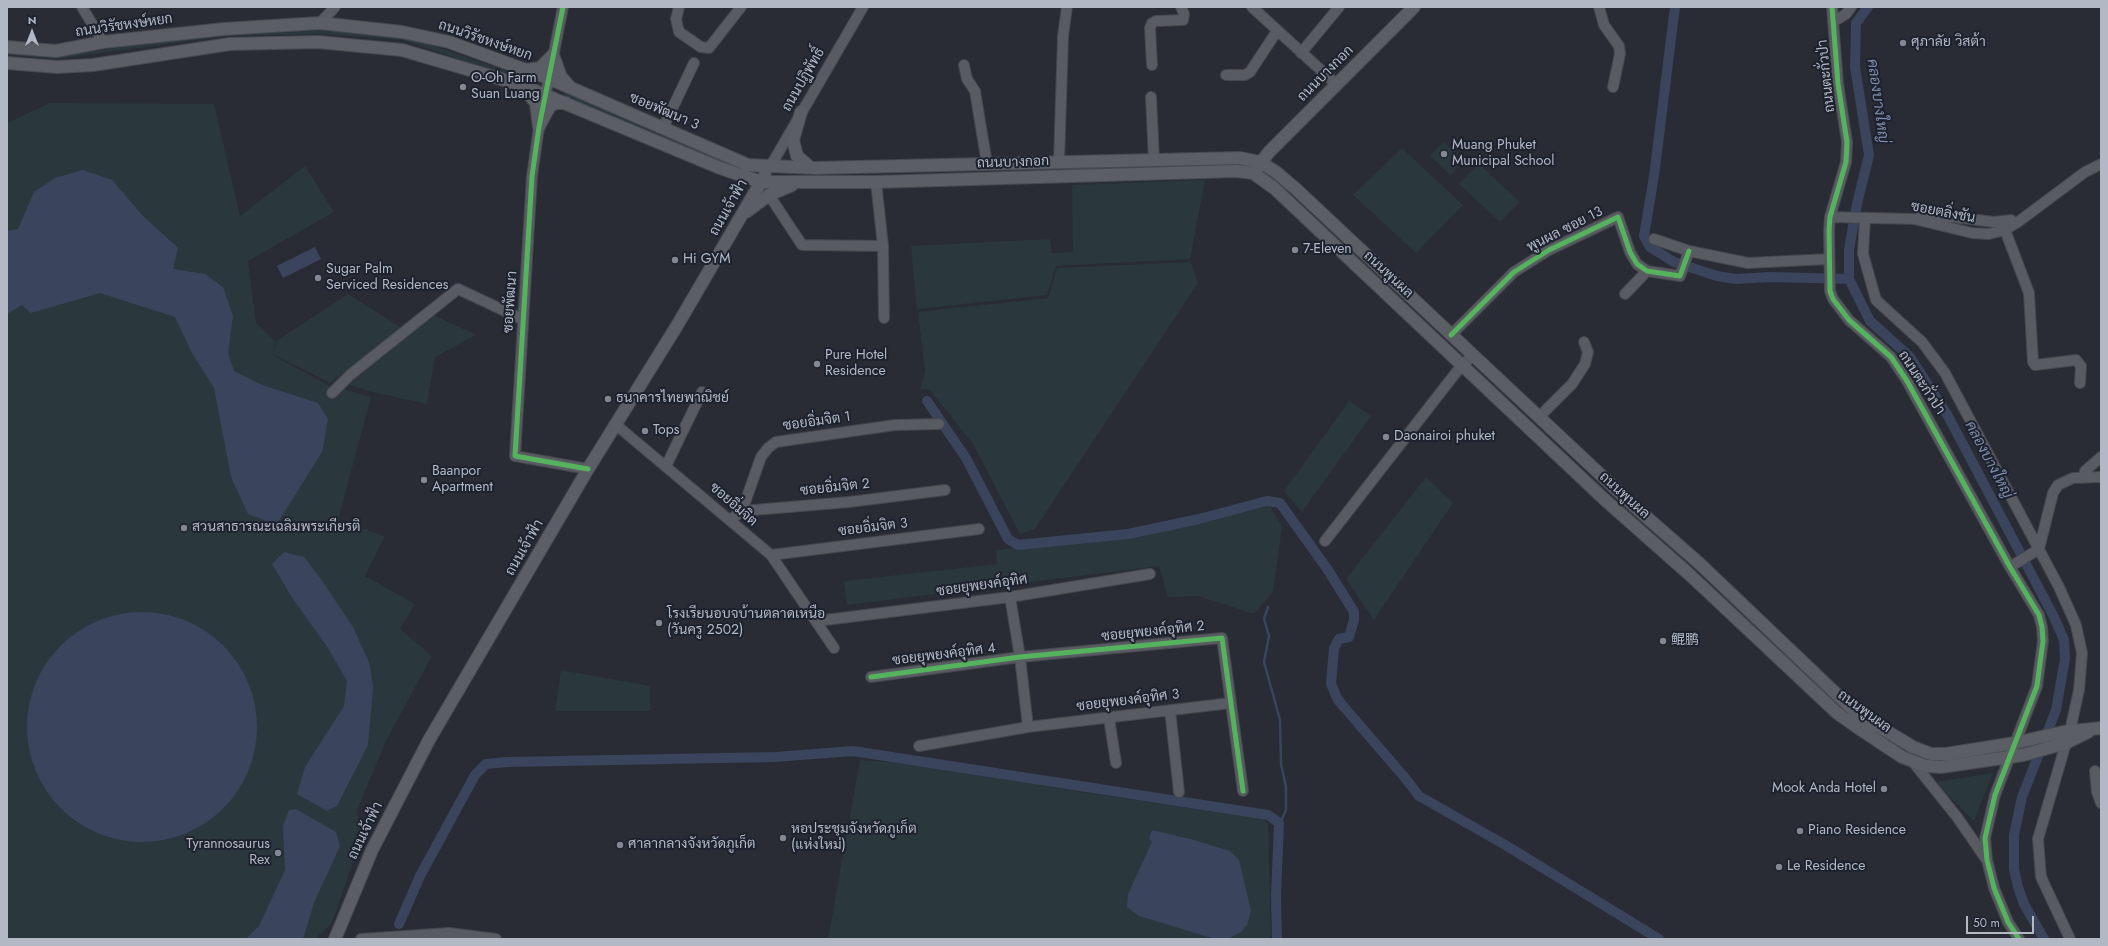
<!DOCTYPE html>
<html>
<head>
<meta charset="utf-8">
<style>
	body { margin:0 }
	#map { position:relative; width:2108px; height:946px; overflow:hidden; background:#292c34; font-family:Jost,sans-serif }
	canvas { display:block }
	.frame { position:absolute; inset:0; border:8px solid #b3b8c5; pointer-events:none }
	.north { position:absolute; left:12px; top:12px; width:40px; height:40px; -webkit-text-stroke:3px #1d222e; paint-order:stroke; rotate:0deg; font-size:11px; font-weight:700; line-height:16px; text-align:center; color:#b3b8c5 }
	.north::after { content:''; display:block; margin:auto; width:14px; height:18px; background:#b3b8c5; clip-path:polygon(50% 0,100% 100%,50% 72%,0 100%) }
	.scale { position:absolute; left:1966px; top:916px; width:68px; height:18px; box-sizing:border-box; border:2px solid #b3b8c5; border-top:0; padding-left:5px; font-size:12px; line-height:14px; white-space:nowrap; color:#b3b8c5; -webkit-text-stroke:3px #1d222e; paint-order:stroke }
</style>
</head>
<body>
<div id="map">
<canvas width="2108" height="946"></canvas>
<div class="frame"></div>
<div class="north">N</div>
<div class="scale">50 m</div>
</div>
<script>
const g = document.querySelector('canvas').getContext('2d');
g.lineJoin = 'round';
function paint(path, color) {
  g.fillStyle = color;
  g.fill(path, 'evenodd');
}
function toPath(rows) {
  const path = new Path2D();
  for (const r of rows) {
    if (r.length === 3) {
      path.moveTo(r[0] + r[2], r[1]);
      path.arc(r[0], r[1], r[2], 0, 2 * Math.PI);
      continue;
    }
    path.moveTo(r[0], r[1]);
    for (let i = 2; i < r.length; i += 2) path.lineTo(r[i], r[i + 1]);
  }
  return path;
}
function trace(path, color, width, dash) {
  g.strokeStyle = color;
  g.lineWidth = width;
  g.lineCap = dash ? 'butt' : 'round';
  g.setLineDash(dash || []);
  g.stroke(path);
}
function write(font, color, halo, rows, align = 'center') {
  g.font = font + ' Jost,"Noto Sans SC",Sarabun,sans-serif';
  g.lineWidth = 4;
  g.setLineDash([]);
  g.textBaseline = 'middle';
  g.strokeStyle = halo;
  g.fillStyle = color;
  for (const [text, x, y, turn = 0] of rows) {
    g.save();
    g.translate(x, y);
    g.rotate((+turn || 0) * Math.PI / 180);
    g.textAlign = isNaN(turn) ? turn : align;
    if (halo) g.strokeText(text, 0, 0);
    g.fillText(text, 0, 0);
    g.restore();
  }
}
const green = toPath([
	[321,30,405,36,533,80,529,83,403,40,321,34,227,36,57,59,7,55,7,51,57,56,227,32],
	[567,92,743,169,739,171,565,97,563,94],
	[50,103,214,104,240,216,305,166,334,212,248,261,256,323,276,342,273,355,326,384,371,397,338,520,385,536,365,576,415,604,400,629,432,656,387,739,357,810,364,840,354,859,332,923,315,939,7,939,7,123],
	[1444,142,1464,161,1450,175,1430,156],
	[1402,148,1463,205,1416,253,1353,195],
	[1479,164,1520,202,1500,222,1459,184],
	[1205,180,1190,259,1056,266,1047,295,917,309,911,246,1050,239,1052,253,1073,252,1072,185],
	[1191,262,1198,283,1035,529,1020,534,973,444,930,390,920,389,925,371,918,312,1048,298,1057,268],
	[348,294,402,328,330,383,273,354,278,340],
	[434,315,476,335,435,357,427,404,377,393,346,384],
	[1349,401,1371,416,1302,512,1284,491],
	[1426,477,1453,503,1374,620,1346,579],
	[1270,506,1282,527,1273,592,1254,614,1198,596,1168,597,1159,566,847,605,844,581,997,564,996,550,1128,538],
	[561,670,650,686,650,711,555,711],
	[860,760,916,764,1074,791,1263,819,1268,824,1271,939,828,939],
	[1993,773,1974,821,1935,782]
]);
const water = toPath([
	[83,170,112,180,143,216,178,248,173,269,205,274,223,287,233,316,228,353,234,371,262,385,318,403,328,419,322,452,275,527,264,520,248,514,231,477,214,388,192,353,175,317,100,293,31,313,22,305,7,314,7,231,18,229,34,192,55,178],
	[315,247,321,259,283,278,277,266],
	[284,552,304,557,321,579,353,627,369,662,373,687,368,745,337,806,327,811,297,794,305,767,344,706,347,681,328,648,291,596,272,564],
	[142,727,115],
	[296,809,336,832,340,846,314,903,303,939,246,939,259,926,285,870,283,826,289,810],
	[1152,830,1190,839,1230,851,1239,860,1251,911,1247,925,1241,932,1228,939,1215,939,1139,916,1127,907,1128,894,1152,842,1149,838]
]);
const stream = toPath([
	[1268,607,1264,619,1269,636,1264,662,1280,720,1281,764,1286,787,1286,810,1279,826]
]);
const canal = toPath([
	[1675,7,1654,176,1644,236,1650,247,1674,262,1717,276,1736,279,1770,277,1849,279],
	[1868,7,1856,23,1855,67,1869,155,1857,204,1849,249,1849,279,1870,321,1910,357,1948,416,2054,617,2064,640,2065,659,2056,710,2022,797,2014,835,2014,869,2018,887,2024,904,2044,939],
	[927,401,966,458,1008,539,1018,545,1128,534,1199,519,1267,501,1280,503,1328,570,1354,612,1354,620,1349,637,1339,639,1334,648,1331,684,1338,700,1406,779,1419,796,1507,846,1659,939],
	[399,924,420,876,475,775,486,764,507,762,775,757,853,751,1268,815,1279,823,1276,896,1277,939]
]);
const minor = toPath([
	[82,7,103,42],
	[563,7,539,127,532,176,515,456,588,469],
	[679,7,676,19,679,32,701,47,709,48,741,7],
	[1252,7,1336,84],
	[1599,7,1604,25,1619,46,1620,54,1613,87],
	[1832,7,1838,84,1847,142,1846,162,1830,217,1829,230,1830,291,1833,299,1849,320,1891,357,1907,381,2010,567,2039,615,2042,627,2043,641,2037,686,1995,795,1985,838,1987,860,1994,888,2008,922,2019,939],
	[1833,22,1846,14,1851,7],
	[320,23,335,7],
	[1301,53,1339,7],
	[964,65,967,79,975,91,987,164],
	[1152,65,1150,28,1152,23,1156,21,1183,20,1184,14,1181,7],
	[1226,75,1245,75,1250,72,1277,31],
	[1151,97,1154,160],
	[663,128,694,63],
	[1059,162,1063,36,1067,7],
	[770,167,863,7],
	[876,182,883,246,884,318],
	[769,195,802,245,883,246],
	[1921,216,1954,217,1994,222,2011,220],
	[1830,217,1914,219,1972,233,1989,234,2005,230,2018,222,2085,172,2101,164],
	[1865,218,1863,254,1876,300,1922,342,1945,373,2059,587,2076,625,2082,653,2079,690,2070,731],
	[2004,222,2005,230,2029,293,2033,362,2035,365,2076,360,2081,366,2080,383],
	[1654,239,1689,251,1748,263,1829,259],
	[1625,294,1647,271],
	[1451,335,1514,272,1549,250,1618,217,1630,252,1637,264,1647,271,1680,276,1689,251],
	[332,393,350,375,458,289,522,319],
	[1539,417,1572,384,1585,364,1588,352,1584,342],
	[615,424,771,555,834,648],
	[666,466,702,392],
	[2085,471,2101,457],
	[742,511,761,457,768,448,776,442,895,425,939,424],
	[730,520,742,511,849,502,945,490],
	[1325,541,1458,370,1473,355],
	[771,555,979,529],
	[2010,567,2039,549,2053,493,2058,485,2073,478,2101,477],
	[1010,597,1020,657,1028,727],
	[817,621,1010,597,1150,574],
	[871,677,1020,657,1222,638,1243,791],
	[1170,710,1179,792],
	[1109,718,1116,763],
	[2066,743,2038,839,2041,877,2070,939],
	[919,746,1028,727,1231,703],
	[1913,762,1957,817,1986,859],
	[2095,771,2097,792,2101,803],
	[361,939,449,933,496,939]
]);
const major = toPath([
	[7,47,56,51,103,42,224,29,320,23,402,32,449,42,548,78,748,165,815,168,1240,158,1260,162,1276,172,1296,189,1635,507,1700,564,1849,706,1866,719,1913,747,1931,754,1946,754,2015,743,2063,732,2101,728],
	[7,63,57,67,93,65,230,44,318,42,402,50,521,85,720,168,761,182,876,182,1236,171,1253,173,1274,188,1604,499,1690,575,1837,713,1860,729,1902,757,1926,766,1941,767,2023,755,2066,743,2088,732],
	[526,70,540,68,553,55,561,77,569,86],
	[522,86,536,103,539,127],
	[801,112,793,140,797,156,811,168],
	[539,126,550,106,556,103,566,103],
	[1256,169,1269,152,1414,7],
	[746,212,769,195,792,185],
	[335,939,372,850,429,740,588,469,678,324,765,175]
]);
const cycleway = toPath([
	[563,7,539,127,532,176,515,456,588,469],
	[1832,7,1838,84,1847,142,1846,162,1830,217,1829,230,1830,291,1833,299,1849,320,1891,357,1907,381,2010,567,2039,615,2042,627,2043,641,2037,686,1995,795,1985,838,1987,860,1994,888,2008,922,2019,939],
	[1451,335,1514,272,1549,250,1618,217,1630,252,1637,264,1647,271,1680,276,1689,251],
	[871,677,1020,657,1222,638,1243,791]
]);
const markers = [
	[1903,43,4,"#838792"],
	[463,87,4,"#838792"],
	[1444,154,4,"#838792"],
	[1295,250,4,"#838792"],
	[675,260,4,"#838792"],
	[318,278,4,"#838792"],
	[817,364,4,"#838792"],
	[608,399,4,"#838792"],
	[645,431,4,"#838792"],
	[1386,437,4,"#838792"],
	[424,480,4,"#838792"],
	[184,528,4,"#838792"],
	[659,623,4,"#838792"],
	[1663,641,4,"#838792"],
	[1884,789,4,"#838792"],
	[1800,831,4,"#838792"],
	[783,838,4,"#838792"],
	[620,845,4,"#838792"],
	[278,853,4,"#838792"],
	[1779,867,4,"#838792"]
];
const streetNames = [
	["ถนนวิรัชหงษ์หยก",124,26,-8],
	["ถนนวิรัชหงษ์หยก",485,41,19],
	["ถนนบางกอก",1326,74,-45],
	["ถนนตะกั่วป่า",1827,76,-96],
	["ถนนปฏิพัทธิ์",804,80,-60],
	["ซอยพัฒนา 3",664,112,23],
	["ถนนบางกอก",1013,163,-2],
	["ถนนเจ้าฟ้า",729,208,-60],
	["ซอยตลิ่งชัน",1943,213,11],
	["พูนผล ซอย 13",1565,230,-27],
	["ถนนพูนผล",1388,275,43],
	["ซอยพัฒนา",511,302,-86],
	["ถนนตะกั่วป่า",1921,383,57],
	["ซอยอิ่มจิต 1",817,422,-8],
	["ซอยอิ่มจิต 2",835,488,-6],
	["ถนนพูนผล",1624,496,42],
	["ซอยอิ่มจิต",733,505,41],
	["ซอยอิ่มจิต 3",873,528,-7],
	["ถนนเจ้าฟ้า",525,548,-60],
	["ซอยยุพยงค์อุทิศ",982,586,-8],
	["ซอยยุพยงค์อุทิศ 2",1153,632,-6],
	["ซอยยุพยงค์อุทิศ 4",944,655,-7],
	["ซอยยุพยงค์อุทิศ 3",1128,701,-7],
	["ถนนพูนผล",1864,712,36],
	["ถนนเจ้าฟ้า",366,831,-64]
];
const poiNames = [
	["ศุภาลัย วิสต้า",1911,43],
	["O-Oh Farm",471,79],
	["Suan Luang",471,95],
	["Muang Phuket",1452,146],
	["Municipal School",1452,162],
	["7-Eleven",1303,250],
	["Hi GYM",683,260],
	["Sugar Palm",326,270],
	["Serviced Residences",326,286],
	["Pure Hotel",825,356],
	["Residence",825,372],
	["ธนาคารไทยพาณิชย์",616,399],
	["Tops",653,431],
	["Daonairoi phuket",1394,437],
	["Baanpor",432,472],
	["Apartment",432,488],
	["สวนสาธารณะเฉลิมพระเกียรติ",192,528],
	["โรงเรียนอบจบ้านตลาดเหนือ",667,615],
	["(วันครู 2502)",667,631],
	["鲲鹏",1671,641],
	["Mook Anda Hotel",1876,789,"right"],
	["หอประชุมจังหวัดภูเก็ต",791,830],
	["(แห่งใหม่)",791,846],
	["Piano Residence",1808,831],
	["Tyrannosaurus",270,845,"right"],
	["Rex",270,861,"right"],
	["ศาลากลางจังหวัดภูเก็ต",628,845],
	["Le Residence",1787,867]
];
const waterNames = [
	["คลองบางใหญ่",1877,101,82],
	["คลองบางใหญ่",1988,460,62]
];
paint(green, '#2a373c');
paint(water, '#3a445c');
trace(stream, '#3a445c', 2.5);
trace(canal, '#3a445c', 10);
trace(minor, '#45474d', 12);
trace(major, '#474951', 14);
trace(minor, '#595b62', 10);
trace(major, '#5b5e64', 12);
trace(cycleway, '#56b35d', 5);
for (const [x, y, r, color] of markers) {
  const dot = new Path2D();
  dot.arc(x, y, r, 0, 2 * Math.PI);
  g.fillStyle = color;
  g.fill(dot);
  trace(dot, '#1d222e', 1.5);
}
write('14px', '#b3b8c5', '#1d222e', streetNames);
write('14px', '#b3b8c5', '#1d222e', poiNames, 'left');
write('italic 15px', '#7e8baa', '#1d222e', waterNames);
</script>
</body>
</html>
